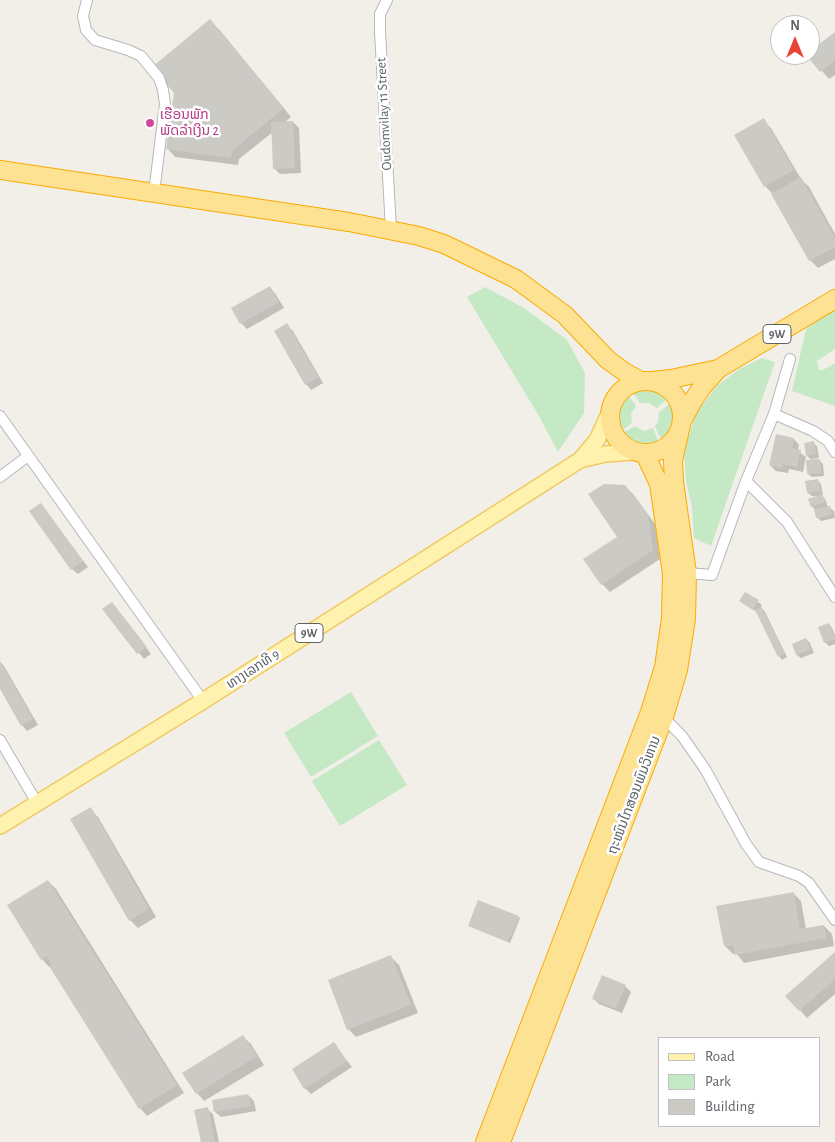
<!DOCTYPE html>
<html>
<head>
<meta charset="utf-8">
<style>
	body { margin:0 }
	#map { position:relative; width:835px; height:1142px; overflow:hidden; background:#f1efe8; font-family:"Alegreya Sans",sans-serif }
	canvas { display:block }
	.legend { position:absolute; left:658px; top:1037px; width:162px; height:90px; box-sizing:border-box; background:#fff; border:1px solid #bfc1c3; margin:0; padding:6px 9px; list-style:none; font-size:15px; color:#5f6368 }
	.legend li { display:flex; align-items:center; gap:10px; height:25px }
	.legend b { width:25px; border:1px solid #bfc1c3 }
	.north { position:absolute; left:770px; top:15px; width:50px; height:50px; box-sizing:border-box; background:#fff; border:1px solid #bfc1c3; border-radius:50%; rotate:0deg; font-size:14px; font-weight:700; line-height:20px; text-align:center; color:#5f6368 }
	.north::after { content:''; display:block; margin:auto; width:18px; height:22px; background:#ea4335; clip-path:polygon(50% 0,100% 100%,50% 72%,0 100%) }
</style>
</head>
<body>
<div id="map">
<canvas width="835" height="1142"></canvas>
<ul class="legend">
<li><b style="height:6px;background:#fff2af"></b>Road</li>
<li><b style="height:14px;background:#c5e8c5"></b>Park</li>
<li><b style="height:14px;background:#cccac5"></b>Building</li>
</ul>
<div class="north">N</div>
</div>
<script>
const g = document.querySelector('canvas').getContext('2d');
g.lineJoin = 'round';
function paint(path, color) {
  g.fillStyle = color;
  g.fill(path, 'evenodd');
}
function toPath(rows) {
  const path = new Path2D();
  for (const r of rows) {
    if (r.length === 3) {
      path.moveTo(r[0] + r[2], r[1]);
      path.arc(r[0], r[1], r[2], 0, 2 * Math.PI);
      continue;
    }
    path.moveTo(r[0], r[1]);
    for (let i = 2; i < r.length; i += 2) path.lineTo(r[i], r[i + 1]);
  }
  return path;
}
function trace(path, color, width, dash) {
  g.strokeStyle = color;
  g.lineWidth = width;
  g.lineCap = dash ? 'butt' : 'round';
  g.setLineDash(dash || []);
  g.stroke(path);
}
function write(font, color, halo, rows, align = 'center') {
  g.font = font + ' "Alegreya Sans","Noto Sans Lao",sans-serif';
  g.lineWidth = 5;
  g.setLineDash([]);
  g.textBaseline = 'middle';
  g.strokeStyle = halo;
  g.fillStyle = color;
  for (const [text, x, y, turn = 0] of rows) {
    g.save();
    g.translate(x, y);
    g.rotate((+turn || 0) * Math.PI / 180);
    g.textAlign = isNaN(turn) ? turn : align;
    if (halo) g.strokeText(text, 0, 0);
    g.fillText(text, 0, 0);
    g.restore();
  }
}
const green = toPath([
	[485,287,524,308,567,340,585,373,584,413,558,452,539,416,467,297],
	[835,309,835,349,817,361,819,370,823,370,835,363,835,406,792,391,806,329],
	[762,358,775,362,711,546,694,538,692,507,686,481,684,452,696,413,718,385,741,368],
	[642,388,652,389,661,392,668,398,657,408,649,403,640,403,632,392],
	[628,395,636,406,631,414,632,423,621,431,618,422,618,413,621,404],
	[671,403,675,416,674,425,669,434,662,441,655,427,658,421,659,412],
	[635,426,644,431,653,428,659,442,644,445,635,443,627,438,623,433],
	[351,692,378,736,311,777,284,733],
	[379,740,407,785,340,826,312,781]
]);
const shadow = toPath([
	[218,28,291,117,284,123,293,122,299,128,301,173,280,174,274,168,273,132,239,159,238,165,175,157,168,149],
	[835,33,835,75,829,79,808,55,810,55,810,53],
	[763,120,771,128,801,179,809,187,835,234,835,259,818,268,810,260,772,193,765,186],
	[269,288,275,293,284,308,247,329,241,323],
	[287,325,293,331,323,383,311,390,306,384],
	[794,439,799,445,798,451,806,457,803,472,789,469,788,473,776,471,770,465],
	[813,443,817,446,819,458,812,459,813,461,807,456],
	[819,460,823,464,824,476,812,477,808,474],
	[817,480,821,484,823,495,821,495,825,499,828,507,834,511,835,518,821,521,817,517,816,511,812,506,818,496,812,496,808,493],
	[625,486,633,494,655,524,660,559,610,592,602,584,618,537],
	[41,505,88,567,78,574,72,569],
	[746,593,762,605,761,607,765,612,787,657,782,660,779,656,757,612,745,605],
	[104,609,117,609,151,654,144,659],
	[829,624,832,628,835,635,835,644,829,646,825,642],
	[806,639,810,643,814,653,801,658,797,655,793,644],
	[0,662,4,666,38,725,27,731,22,725,0,687],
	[90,809,98,817,156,917,138,928,130,920],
	[48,881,56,889,184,1093,147,1116,140,1108,51,966,49,967,42,959],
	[793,893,801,901,806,929,824,926,832,934,834,946,744,963,736,953,733,954,725,946],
	[518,917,520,918,510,943,469,926],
	[835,953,835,994,807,1018,800,1010],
	[391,957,399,965,418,1013,356,1037,348,1029],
	[625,986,631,992,622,1013,599,1004,593,998],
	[243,1037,251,1044,264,1065,204,1101,197,1093],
	[334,1044,352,1067,311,1094,305,1088],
	[248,1095,254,1101,256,1111,221,1117,215,1112],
	[207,1109,213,1114,219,1142,203,1142]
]);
const building = toPath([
	[210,19,284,108,232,151,231,158,166,149,174,93,152,67],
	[835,32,835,61,820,72,806,55,810,55,810,51],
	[764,118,794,170,764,187,734,135],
	[293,121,295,168,273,169,271,122],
	[801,177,835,238,835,247,809,261,771,194],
	[270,286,279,302,240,324,231,308],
	[287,323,318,377,305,385,274,331],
	[776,434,794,438,792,448,801,450,797,467,783,464,782,468,769,465],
	[814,441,816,454,806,456,804,443],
	[820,459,821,473,807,474,806,460],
	[818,479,820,491,807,493,805,481],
	[604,484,625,485,648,515,653,550,601,585,583,559,617,537,588,494],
	[822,494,825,502,811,507,808,499],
	[41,503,83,561,71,570,29,511],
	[830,506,832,515,816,518,814,509],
	[745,592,759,600,753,610,739,601],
	[112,602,147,647,137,654,102,609],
	[761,607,785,653,778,657,755,610],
	[829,623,835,639,824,643,818,627],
	[806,638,811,649,796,655,792,644],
	[0,661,33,719,21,726,0,689],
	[91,807,149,909,129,921,70,819],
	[48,880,177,1085,139,1109,49,966,52,964,47,956,41,960,7,905],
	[794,892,800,929,824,925,826,938,735,955,733,945,724,946,716,906],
	[478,900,519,916,508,942,468,926],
	[835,952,835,979,799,1011,785,996],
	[391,955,411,1005,347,1030,328,980],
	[602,975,626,985,616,1008,592,999],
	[243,1035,257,1056,196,1094,182,1073],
	[334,1042,347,1061,304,1089,292,1069],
	[248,1094,251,1106,214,1112,212,1100],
	[208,1107,215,1142,201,1142,194,1110]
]);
const street = toPath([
	[87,0,83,16,86,30,95,40,128,50,141,56,159,78,163,90,165,104,154,193],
	[387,0,380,14,380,32,391,230],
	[774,414,813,431,828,441,835,452],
	[0,416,203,701],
	[0,477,28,456],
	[746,481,787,522,835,597],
	[687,573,712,575,746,481,774,414,790,359],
	[662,716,682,736,705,769,746,844,759,862,799,876,809,883,835,920],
	[0,740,37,803]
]);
const primary = toPath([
	[580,460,605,454,633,452],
	[0,826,203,701,580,460,597,440,609,414]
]);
const highway = toPath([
	[0,170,349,222,419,236,444,244,516,279,565,315,608,360,626,373,641,381],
	[646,417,36],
	[652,381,671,379,718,369],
	[682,421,692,402,702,387,718,369,835,299],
	[485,1142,650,712,664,667,671,618,672,574,659,484,645,454],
	[501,1142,664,717,678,670,686,619,687,573,674,482,673,460,679,434]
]);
const markers = [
	[150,123,5,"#d1479c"]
];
const shields = [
	[777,334,28],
	[309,633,28]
];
const shieldNames = [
	["9W",777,334],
	["9W",309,633]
];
const streetNames = [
	["Oudomvilay 11 Street",384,114,-93],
	["ທາງເລກທີ 9",253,669,-33],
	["ຖະໜົນໄກສອນພົມວິຫານ",634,795,-69]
];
const hotelNames = [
	["ເຮືອນພັກ",160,115],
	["ພັດລຳເງິນ 2",160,131]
];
paint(green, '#c5e8c5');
paint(shadow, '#0003');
paint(building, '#cccac5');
trace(street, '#b5b8bc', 12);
trace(primary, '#f2c960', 18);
trace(highway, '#f9ab00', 20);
trace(street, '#fff', 10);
trace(primary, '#fff2af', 15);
trace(highway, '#fde293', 18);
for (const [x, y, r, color] of markers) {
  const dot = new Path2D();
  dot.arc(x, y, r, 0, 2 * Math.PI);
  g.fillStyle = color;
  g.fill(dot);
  trace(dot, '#fff', 2);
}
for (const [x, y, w] of shields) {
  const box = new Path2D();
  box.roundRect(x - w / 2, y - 9.5, w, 19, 4);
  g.fillStyle = '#fff';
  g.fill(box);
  trace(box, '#5f6368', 1);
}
write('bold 12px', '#5f6368', null, shieldNames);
write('14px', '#5f6368', '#fff', streetNames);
write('14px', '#b23c85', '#fff', hotelNames, 'left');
</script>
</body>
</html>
